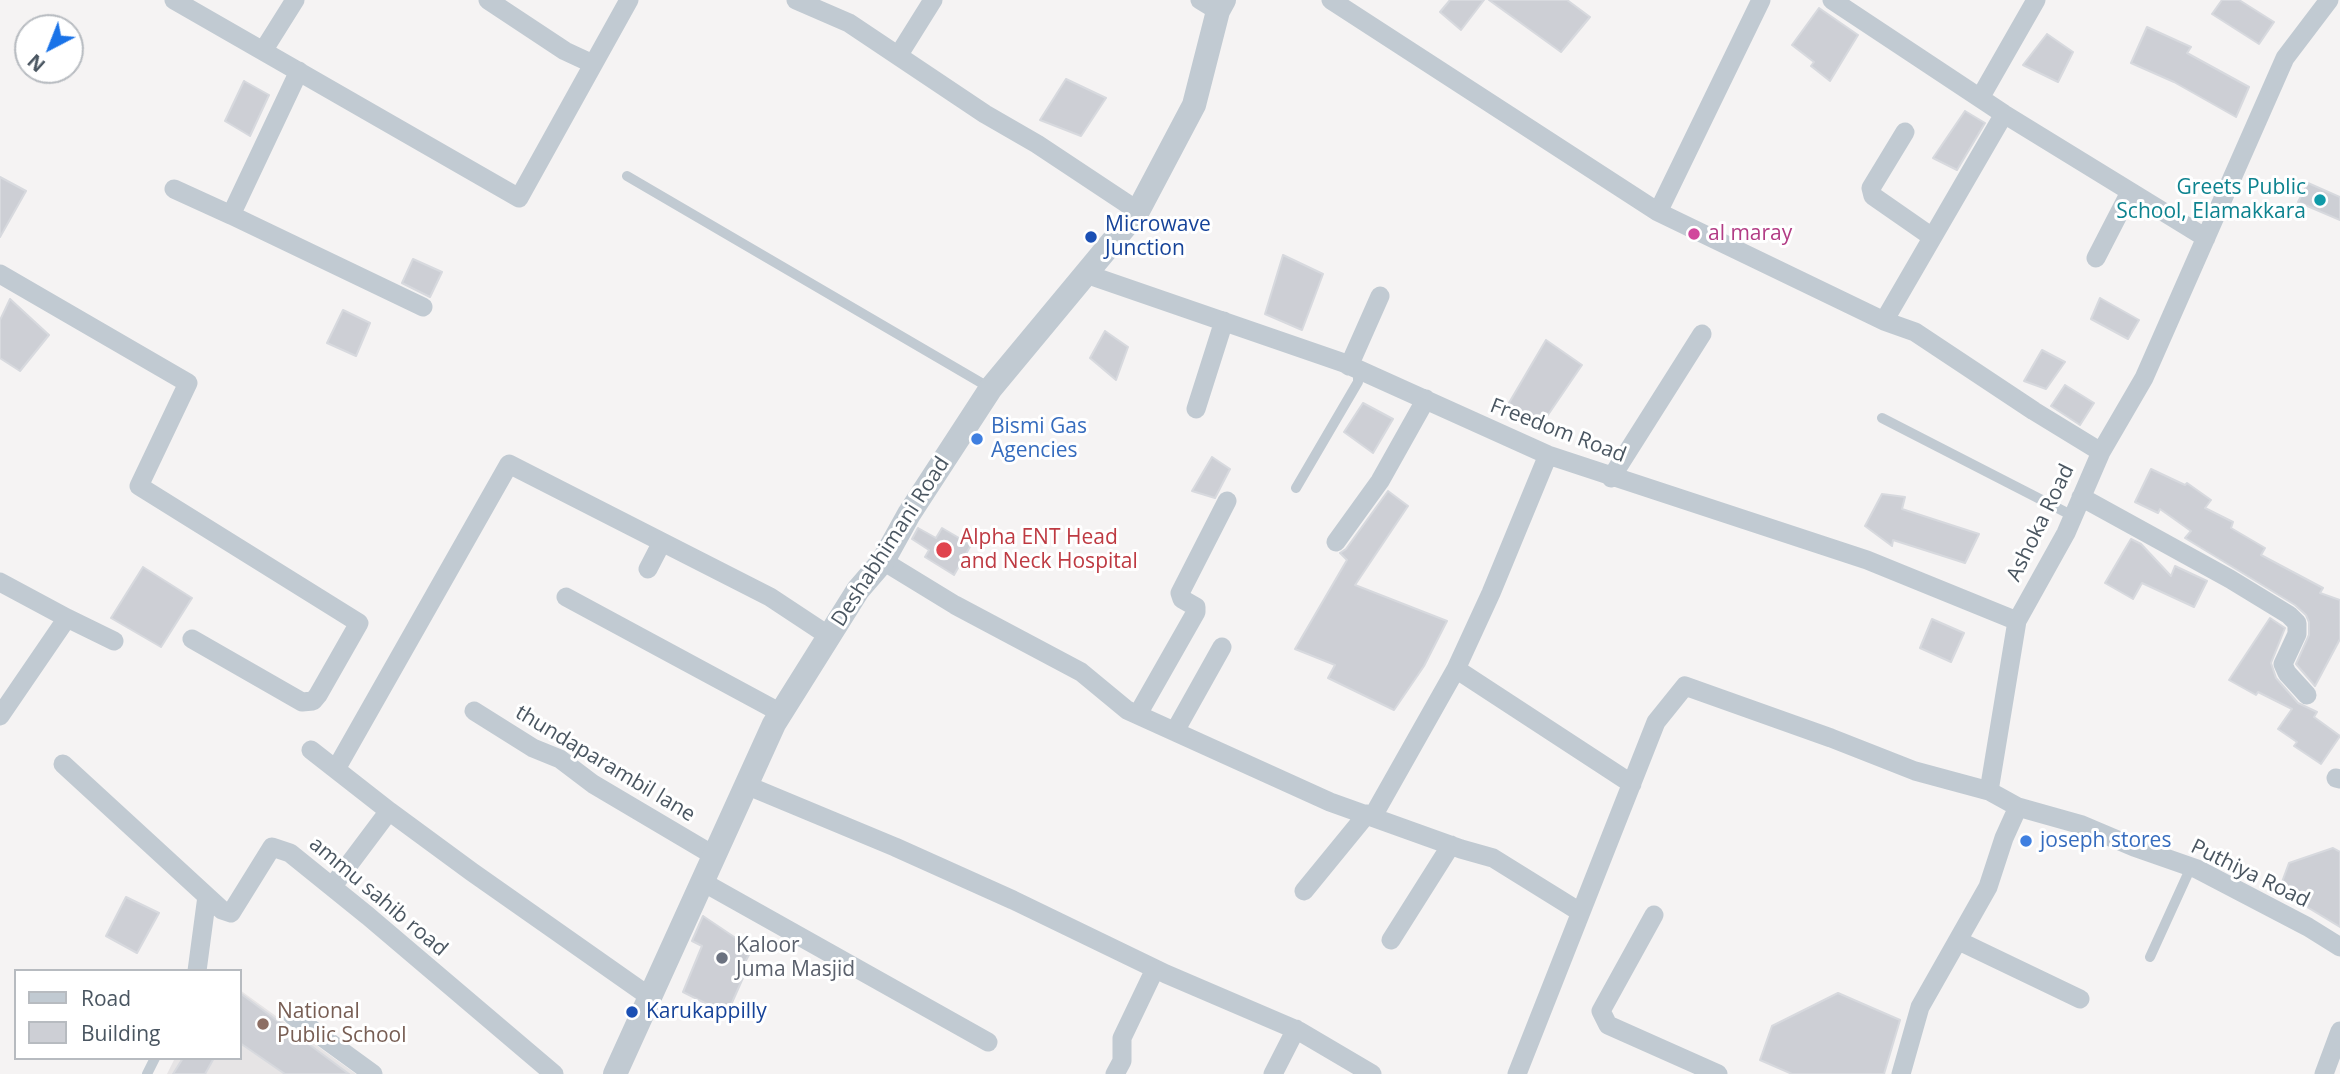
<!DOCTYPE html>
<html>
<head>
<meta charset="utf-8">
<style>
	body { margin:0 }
	#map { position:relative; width:2340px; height:1074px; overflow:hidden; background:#f5f3f3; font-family:"Open Sans",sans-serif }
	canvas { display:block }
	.legend { position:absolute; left:14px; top:969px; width:228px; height:91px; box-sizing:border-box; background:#fff; border:2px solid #b7bbc0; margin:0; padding:9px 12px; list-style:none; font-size:21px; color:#4a5661 }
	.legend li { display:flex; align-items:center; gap:14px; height:35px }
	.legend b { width:35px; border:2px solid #b7bbc0 }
	.north { position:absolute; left:14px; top:14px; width:70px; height:70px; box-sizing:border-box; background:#fff; border:2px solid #b7bbc0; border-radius:50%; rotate:222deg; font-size:19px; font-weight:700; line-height:28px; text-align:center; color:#4a5661 }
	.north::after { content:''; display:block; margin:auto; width:24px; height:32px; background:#1a73e8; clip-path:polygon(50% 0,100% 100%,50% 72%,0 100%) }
</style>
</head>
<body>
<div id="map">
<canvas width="2340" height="1074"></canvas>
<ul class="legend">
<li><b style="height:9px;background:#c1cad2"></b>Road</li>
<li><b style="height:19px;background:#cdcfd5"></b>Building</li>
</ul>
<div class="north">N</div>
</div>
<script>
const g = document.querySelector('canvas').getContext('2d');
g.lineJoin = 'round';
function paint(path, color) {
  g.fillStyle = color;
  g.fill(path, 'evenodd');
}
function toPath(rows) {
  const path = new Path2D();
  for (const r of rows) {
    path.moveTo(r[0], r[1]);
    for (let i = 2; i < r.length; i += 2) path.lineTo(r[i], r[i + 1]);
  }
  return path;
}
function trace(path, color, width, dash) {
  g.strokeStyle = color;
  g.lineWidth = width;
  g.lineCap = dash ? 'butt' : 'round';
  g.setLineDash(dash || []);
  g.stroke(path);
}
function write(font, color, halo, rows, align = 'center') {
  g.font = font + ' "Open Sans",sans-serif';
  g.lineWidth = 6;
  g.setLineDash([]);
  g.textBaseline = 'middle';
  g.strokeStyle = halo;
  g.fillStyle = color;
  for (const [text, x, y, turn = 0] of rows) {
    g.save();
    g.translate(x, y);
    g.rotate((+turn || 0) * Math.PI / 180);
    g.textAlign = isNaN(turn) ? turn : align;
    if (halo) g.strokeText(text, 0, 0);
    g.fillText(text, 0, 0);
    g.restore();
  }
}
const education = toPath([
	[240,990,356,1074,167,1074,175,1058,240,1058]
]);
const building = toPath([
	[1450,0,1484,0,1461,30,1440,12,1450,0],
	[1489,0,1567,0,1590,17,1561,52,1489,0],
	[2222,0,2239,0,2274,22,2259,44,2212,14,2222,0],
	[1819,8,1858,35,1830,81,1811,66,1814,62,1792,45,1819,8],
	[2147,27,2191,47,2187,53,2249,87,2236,117,2174,82,2131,63,2147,27],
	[2047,34,2073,52,2058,82,2023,65,2047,34],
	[1066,79,1106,98,1081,136,1040,120,1066,79],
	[244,81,269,95,250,136,225,121,244,81],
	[1965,111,1985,123,1957,170,1933,158,1965,111],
	[0,177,26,191,0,237,0,177],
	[2308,183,2340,197,2340,220,2298,202,2308,183],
	[1283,255,1323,274,1302,330,1265,314,1283,255],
	[413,259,442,272,430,297,402,283,413,259],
	[2100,298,2139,320,2128,339,2091,319,2100,298],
	[10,299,49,335,20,371,0,358,0,320,10,299],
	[343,310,370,323,356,356,327,343,343,310],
	[1105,331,1128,347,1116,380,1090,358,1105,331],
	[1546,340,1582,365,1539,428,1506,408,1546,340],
	[2042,350,2065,362,2046,389,2024,381,2042,350],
	[2065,385,2094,403,2080,425,2051,406,2065,385],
	[1363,403,1393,419,1373,453,1344,432,1363,403],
	[1212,457,1230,469,1215,498,1192,491,1212,457],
	[2151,469,2185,485,2187,483,2211,500,2205,508,2233,522,2231,528,2265,548,2261,555,2323,588,2320,593,2340,600,2340,639,2315,686,2296,664,2309,635,2309,622,2306,615,2295,605,2185,538,2191,531,2160,509,2158,513,2135,502,2151,469],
	[1388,491,1408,506,1355,585,1447,621,1424,666,1394,710,1328,678,1335,665,1295,649,1347,560,1340,553,1346,549,1388,491],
	[1882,494,1905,497,1902,509,1979,534,1965,563,1893,540,1892,546,1865,526,1882,494],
	[918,528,936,538,942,528,971,545,954,575,925,557,929,550,912,539,918,528],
	[2131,539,2141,544,2171,576,2175,566,2207,581,2194,607,2142,583,2133,599,2105,583,2131,539],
	[143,567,192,598,161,647,111,618,143,567],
	[2270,618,2285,628,2271,663,2276,678,2298,703,2317,712,2314,717,2340,736,2321,764,2294,746,2297,742,2278,729,2292,709,2258,692,2256,695,2229,680,2270,618],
	[1932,619,1964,633,1951,662,1920,648,1932,619],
	[2333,848,2340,852,2340,927,2279,890,2289,863,2333,848],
	[126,897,159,913,137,953,106,936,126,897],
	[703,916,752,949,742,968,746,971,727,1014,683,992,702,946,692,941,703,916],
	[240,993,349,1074,285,1074,240,1043,240,993],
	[1838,993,1900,1020,1884,1074,1792,1074,1760,1060,1772,1026,1838,993],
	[183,1058,214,1058,205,1074,173,1074,183,1058]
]);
const service = toPath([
	[627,176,990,388],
	[1882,418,2073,516],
	[1296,488,1358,382,1358,370],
	[2150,957,2191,867],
	[147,1074,155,1058]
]);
const minor = toPath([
	[174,0,519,198,629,0],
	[488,0,565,51,593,64],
	[796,0,849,23,985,114,1037,144,1138,211],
	[1200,0,1218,11],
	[1331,0,1658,212,1884,321,2004,114],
	[1832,0,2004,114,2206,238],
	[263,51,295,0],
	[898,56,933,0],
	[299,71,231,215,423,307],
	[1980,98,2036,0],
	[1905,132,1871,188,1873,196,1932,237],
	[174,189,231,215],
	[1658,212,1761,0],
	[2096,258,2130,192],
	[0,274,188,383,139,486,359,623,318,695,313,701,302,702,192,639],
	[1086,274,1344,363,1548,455,1867,560,2017,621],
	[1884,321,1915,332,2034,411,2101,452],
	[1349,366,1380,296],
	[1196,409,1224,321],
	[1611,478,1702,334],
	[2081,497,2230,579,2289,615,2297,623,2297,634,2283,664,2287,673,2307,695],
	[662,542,770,597,829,636],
	[1336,542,1380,481,1426,399],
	[883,561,955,605,1081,672,1127,710,1330,802,1461,849,1493,858,1580,912],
	[0,582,67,618,0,716],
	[566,597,781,713],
	[67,618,114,641],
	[1456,669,1632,784],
	[474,711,533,748,560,759,593,784,713,855],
	[1138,714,1196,612,1196,607,1182,599,1180,593,1227,501],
	[1175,731,1222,647],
	[311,750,389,811,332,887],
	[63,764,222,910,231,913,272,847,290,853,368,916,554,1074],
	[336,769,509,464,662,542,648,569],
	[2336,778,2340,779],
	[746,785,895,847,1013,900,1166,974,1299,1031,1372,1074],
	[2018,807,2082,825,2134,847,2197,869,2308,927,2340,947],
	[389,811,472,872,650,997],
	[1373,816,1456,669,1491,593,1548,455],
	[701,881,988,1042],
	[1304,891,1367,814],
	[1654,915,1601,1011,1608,1025,1718,1074],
	[1391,940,1451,845],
	[1959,941,2080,999],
	[197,971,207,896],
	[292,1015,373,1074],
	[1115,1074,1122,1061,1122,1038,1155,969],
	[1273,1074,1296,1029],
	[1517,1074,1656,722,1685,686,1831,738,1915,771,1989,791],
	[1901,1074,1920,1007,1988,887,2004,838,2018,807,1989,791,2017,621,2066,533,2101,452,2144,378,2285,58,2329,0],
	[2324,1074,2340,1031]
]);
const tertiary = toPath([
	[615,1074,774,724,858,590,883,561,909,514,991,388,1138,211,1194,105,1218,11,1224,0]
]);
const markers = [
	[2320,200,7,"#0f9aa8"],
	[1694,234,7,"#d1479c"],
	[1091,237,7,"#1a4fb4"],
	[977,439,7,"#3f7fe0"],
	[944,550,9,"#e0444e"],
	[2026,841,7,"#3f7fe0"],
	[722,958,7,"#6b7280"],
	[632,1012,7,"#1a4fb4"],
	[263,1024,7,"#8d6e63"]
];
const cultureNames = [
	["Greets Public",2306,188],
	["School, Elamakkara",2306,212]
];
const transitNames = [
	["Microwave",1105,225],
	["Junction",1105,249],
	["Karukappilly",646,1012]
];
const hotelNames = [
	["al maray",1708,234]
];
const shopNames = [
	["Bismi Gas",991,427],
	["Agencies",991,451],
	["joseph stores",2040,841]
];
const streetNames = [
	["Freedom Road",1558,431,21],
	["Ashoka Road",2041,523,-64],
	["Deshabhimani Road",891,542,-57],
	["thundaparambil lane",605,764,31],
	["Puthiya Road",2250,874,26],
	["ammu sahib road",378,897,40]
];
const healthNames = [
	["Alpha ENT Head",960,538],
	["and Neck Hospital",960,562]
];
const worshipNames = [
	["Kaloor",736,946],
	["Juma Masjid",736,970]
];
const educationNames = [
	["National",277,1012],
	["Public School",277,1036]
];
paint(education, '#e6e4e5');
paint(building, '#cdcfd5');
trace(building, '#d7d9de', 2);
trace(service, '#c1cad2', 10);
trace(minor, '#c1cad2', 19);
trace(tertiary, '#c1cad2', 24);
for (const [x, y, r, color] of markers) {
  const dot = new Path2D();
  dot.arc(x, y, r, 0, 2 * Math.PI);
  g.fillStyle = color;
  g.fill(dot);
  trace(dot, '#fff', 2.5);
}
write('21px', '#0d838f', '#fff', cultureNames, 'right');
write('21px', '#164399', '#fff', transitNames, 'left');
write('21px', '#b23c85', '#fff', hotelNames, 'left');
write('21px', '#366cbe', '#fff', shopNames, 'left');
write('21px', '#4a5661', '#fff', streetNames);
write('21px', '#be3a42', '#fff', healthNames, 'left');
write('21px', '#5b616d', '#fff', worshipNames, 'left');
write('21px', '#785e54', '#fff', educationNames, 'left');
</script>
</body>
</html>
